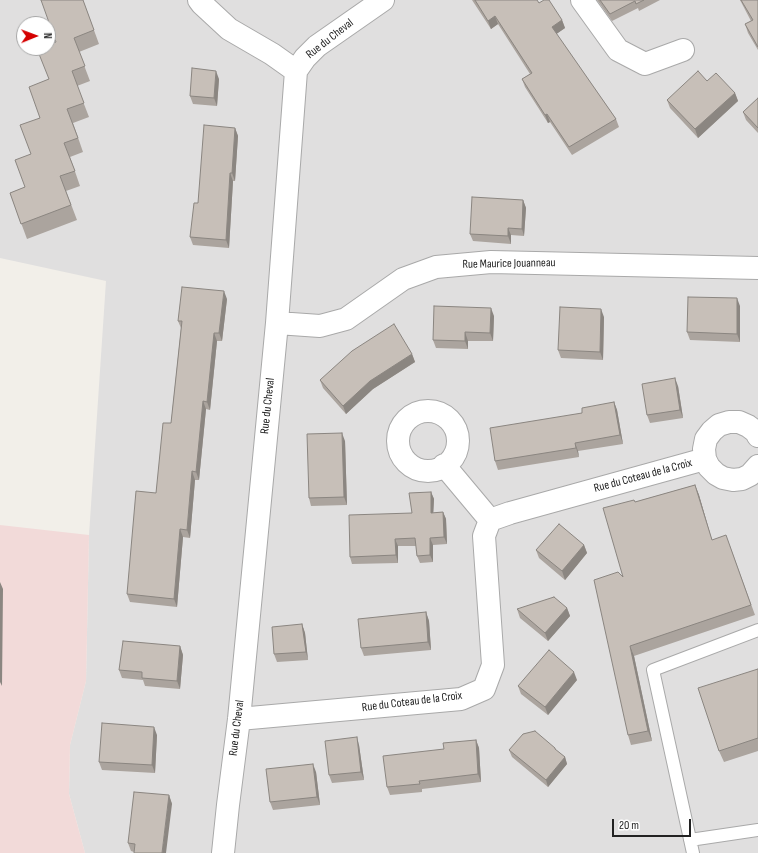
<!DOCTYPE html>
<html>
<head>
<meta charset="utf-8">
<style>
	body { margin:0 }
	#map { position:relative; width:758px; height:853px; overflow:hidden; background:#f2efe9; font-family:"Sofia Sans Condensed",sans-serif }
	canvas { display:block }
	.north { position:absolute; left:16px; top:16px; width:40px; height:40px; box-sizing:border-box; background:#fff; border:1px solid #a7a7a7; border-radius:50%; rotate:89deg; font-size:11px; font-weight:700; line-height:16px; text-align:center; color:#222 }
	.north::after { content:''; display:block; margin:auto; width:14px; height:18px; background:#d40000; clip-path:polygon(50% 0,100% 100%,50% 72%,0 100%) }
	.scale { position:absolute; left:612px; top:819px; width:79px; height:18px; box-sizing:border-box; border:2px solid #222; border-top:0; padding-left:5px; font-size:12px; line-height:14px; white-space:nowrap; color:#222; -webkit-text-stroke:3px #fff; paint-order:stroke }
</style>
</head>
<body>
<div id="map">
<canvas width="758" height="853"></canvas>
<div class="north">N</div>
<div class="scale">20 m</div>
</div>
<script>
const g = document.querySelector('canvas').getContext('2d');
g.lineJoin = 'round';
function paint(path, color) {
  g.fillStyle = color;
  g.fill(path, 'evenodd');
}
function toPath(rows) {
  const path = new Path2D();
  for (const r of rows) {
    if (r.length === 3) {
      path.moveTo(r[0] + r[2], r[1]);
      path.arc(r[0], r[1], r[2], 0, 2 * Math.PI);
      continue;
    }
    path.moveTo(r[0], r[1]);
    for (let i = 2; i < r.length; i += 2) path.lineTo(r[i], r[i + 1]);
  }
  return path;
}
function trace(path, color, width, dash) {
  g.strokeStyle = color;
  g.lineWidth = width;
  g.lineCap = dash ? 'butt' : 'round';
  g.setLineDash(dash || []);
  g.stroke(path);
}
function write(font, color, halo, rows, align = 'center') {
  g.font = font + ' "Sofia Sans Condensed",sans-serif';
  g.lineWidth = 3;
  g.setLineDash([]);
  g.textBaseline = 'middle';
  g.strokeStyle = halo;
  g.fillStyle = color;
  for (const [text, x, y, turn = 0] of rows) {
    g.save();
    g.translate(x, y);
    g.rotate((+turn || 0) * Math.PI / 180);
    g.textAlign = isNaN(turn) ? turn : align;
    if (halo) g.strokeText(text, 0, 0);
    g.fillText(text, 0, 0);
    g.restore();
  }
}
const residential = toPath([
	[0,0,758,0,758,853,85,853,69,794,70,745,86,681,89,535,106,281,0,258],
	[24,24,48,24,48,48,24,48]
]);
const commercial = toPath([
	[0,525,89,535,86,681,70,745,69,794,85,853,0,853]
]);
const lane = toPath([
	[690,840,758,830],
	[693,853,653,670,758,630]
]);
const street = toPath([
	[199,0,202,4,229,29,272,54,296,71],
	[582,0,618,50,645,64,683,50],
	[277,323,320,326,346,319,403,279,436,267,491,262,758,268],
	[428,441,30],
	[758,436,756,432,748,426,739,422,729,422,719,425,712,431,706,439,704,449,705,459,709,467,716,474,723,478,733,480,742,479,750,475,758,466],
	[444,465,490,520],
	[239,719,461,699,484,689,493,665,484,536,490,520,510,513,705,459],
	[223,853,228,805,239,719,277,323,296,71,305,58,317,46,383,0]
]);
const wall = toPath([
	[83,0,99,44,79,52,90,81,77,86,89,117,73,123,83,152,70,157,80,186,66,191,77,220,27,239,10,193,25,187,31,154,49,79,56,42],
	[472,0,537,0,539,3,562,20,565,28,556,34,616,119,619,127,572,155,550,122,548,123,525,87,522,79,530,74,498,24,491,29],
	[597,0,660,0,639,11,638,8,612,21],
	[740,0,758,0,758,50,748,33,745,24,751,21],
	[219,79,217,106,193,104,190,96],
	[707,81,735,93,738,101,698,138,670,108,667,100],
	[758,98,758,133,746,120,743,112],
	[235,128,238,136,235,181,233,181,229,248,193,245,190,237,198,203],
	[523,200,526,208,524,236,511,235,511,244,473,241,470,234],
	[227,299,222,341,217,341,210,410,206,409,199,480,195,480,190,538,183,537,177,607,130,602,127,594,156,493,171,423,181,328,178,321],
	[740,306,740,342,690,340,687,332],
	[494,316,493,341,468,341,468,349,436,348,433,340],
	[604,317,603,360,561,358,558,350],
	[412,354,415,362,373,389,346,414,323,388,320,380],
	[678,386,683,418,650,423,647,415],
	[614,402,617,410,623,444,578,451,579,457,498,470,495,461,582,413],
	[345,441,347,505,311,506,309,498],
	[695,485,699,495,712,540,730,546,755,615,634,656,652,741,631,745,628,735,623,577,635,502],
	[431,492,434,499,433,513,443,512,446,519,447,544,433,545,433,562,420,563,417,556,416,546,398,546,398,563,352,564,350,557,412,513],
	[584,545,587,553,565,580,539,558,536,550],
	[567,608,570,616,548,641,520,618,517,609],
	[426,612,429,621,431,650,364,656,361,648],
	[302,624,305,633,308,660,277,662,274,654],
	[180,646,183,655,180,689,145,686,143,680,122,678,119,670],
	[758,669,758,751,724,762,719,751],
	[577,680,548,715,521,694,518,686],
	[157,735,155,773,102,770,99,762],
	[476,740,479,748,481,782,422,789,422,792,390,795,387,787,444,749],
	[359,745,364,780,332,783,329,775],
	[555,748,556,751,565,757,567,764,548,787,512,757,509,750],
	[316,772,320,805,273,810,270,802],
	[169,795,172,804,134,852,131,851,128,843]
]);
const shadedWall = toPath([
	[495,16,498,24,491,29,488,21],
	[562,20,565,28,555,35,552,27],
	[216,71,219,79,217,106,214,98],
	[735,93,738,101,698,138,695,129],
	[547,114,550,122,548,123,545,115],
	[235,128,238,136,235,181,232,173],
	[230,173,233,181,229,248,226,240],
	[523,200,526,208,524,236,522,229],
	[508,228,511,235,511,244,508,236],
	[224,291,227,299,222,341,219,333],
	[737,298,740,306,740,342,737,334],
	[491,308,494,316,493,341,490,333],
	[601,309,604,317,603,360,600,352],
	[465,332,468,341,468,349,465,341],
	[214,333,217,341,210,410,207,402],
	[412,354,415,362,373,389,346,414,343,406,370,381],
	[675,378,678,386,683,418,680,410],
	[203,401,206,409,199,480,196,472],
	[614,402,617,410,623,444,620,435],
	[342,433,345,441,347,505,344,497],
	[575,443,578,451,579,457,576,448],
	[192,471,195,480,190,538,187,530],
	[695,485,699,495,715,551,712,540],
	[431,492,434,499,433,520,431,513],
	[443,512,446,519,447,544,444,537],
	[180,529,183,537,177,607,174,599],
	[430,538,433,545,433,562,430,555],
	[395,539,398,546,398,563,396,555],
	[584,545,587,553,565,580,562,571],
	[0,582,3,589,2,686,0,682],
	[567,608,570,616,548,641,545,633],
	[426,612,429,621,431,650,428,642],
	[302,624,305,633,308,660,306,652],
	[180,646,183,655,180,689,177,681],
	[630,646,634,656,652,741,648,731],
	[574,672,577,680,548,715,545,707],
	[154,727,157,735,155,773,152,765],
	[357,737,359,745,364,780,361,772],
	[476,740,479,748,481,782,478,774],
	[565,757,567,764,548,787,546,780],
	[313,764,316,772,320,805,317,797],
	[169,795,172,804,166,853,162,853]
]);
const building = toPath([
	[41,0,83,0,94,30,74,38,85,66,72,71,84,103,67,109,78,138,64,143,75,171,60,176,71,205,21,224,10,193,25,187,15,160,31,154,20,125,40,118,29,87,49,79,37,49,48,48,48,45,56,42,41,0],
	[475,0,537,0,539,3,544,0,549,0,562,20,552,27,616,119,569,147,547,114,545,115,522,79,532,73,495,16,488,21,475,0],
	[600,0,644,0,636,4,635,1,610,14,600,0],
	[741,0,758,0,758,47,745,24,753,20,741,0],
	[192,68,216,71,214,98,190,96,192,68],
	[698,71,707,81,716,73,735,93,695,129,667,100,698,71],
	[758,98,758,128,743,112,758,98],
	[204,125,235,128,232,173,230,173,226,240,190,237,194,203,198,203,204,125],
	[472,197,523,200,522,229,508,228,508,236,470,234,472,197],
	[182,287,224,291,219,333,214,333,207,402,203,401,196,472,192,471,187,530,180,529,174,599,127,594,136,491,156,493,163,423,171,423,182,321,178,321,182,287],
	[688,297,737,298,737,334,687,332,688,297],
	[434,306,491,308,490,333,465,332,465,341,433,340,434,306],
	[560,307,601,309,600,352,558,350,560,307],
	[394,324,412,354,370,381,343,406,320,380,352,351,394,324],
	[675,378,680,410,647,415,642,384,675,378],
	[614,402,620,435,575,443,576,448,495,461,490,428,582,413,582,408,614,402],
	[342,433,344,497,309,498,307,434,342,433],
	[695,485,712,540,726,535,751,605,630,646,648,731,628,735,594,580,618,572,623,577,603,508,634,500,635,502,695,485],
	[431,492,431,513,443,512,444,537,430,538,430,555,417,556,415,538,395,539,396,555,350,557,349,515,412,513,409,493,431,492],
	[559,524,584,545,562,571,536,550,559,524],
	[554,597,567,608,545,633,517,609,554,597],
	[426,612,428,642,361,648,358,619,426,612],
	[302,624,306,652,274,654,272,627,302,624],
	[123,641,180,646,177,681,142,678,142,672,119,670,123,641],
	[549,650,574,672,545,707,518,686,549,650],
	[758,669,758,738,719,751,698,688,758,669],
	[102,723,154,727,152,765,99,762,102,723],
	[535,731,555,748,555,749,565,757,546,780,509,750,523,734,535,731],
	[357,737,361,772,329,775,325,741,357,737],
	[476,740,478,774,419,781,420,784,387,787,383,756,444,749,443,743,476,740],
	[313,764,317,797,270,802,266,769,313,764],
	[134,792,169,795,162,853,134,853,135,844,128,843,134,792]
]);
const streetNames = [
	["Rue du Cheval",330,39,-38],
	["Rue Maurice Jouanneau",509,264,-1],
	["Rue du Cheval",268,406,-84],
	["Rue du Coteau de la Croix",643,476,-15],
	["Rue du Coteau de la Croix",412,702,-7],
	["Rue du Cheval",237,728,-83]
];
paint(residential, '#e0dfdf');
paint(commercial, '#f2dad9');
trace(lane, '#a9a9a9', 14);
trace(street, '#a9a9a9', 24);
trace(lane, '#fff', 12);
trace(street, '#fff', 22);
paint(wall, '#aba49e');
paint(shadedWall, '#8b8681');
paint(building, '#c7bfb8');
trace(building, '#8b8681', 1);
write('12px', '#222', '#fff', streetNames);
</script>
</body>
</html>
